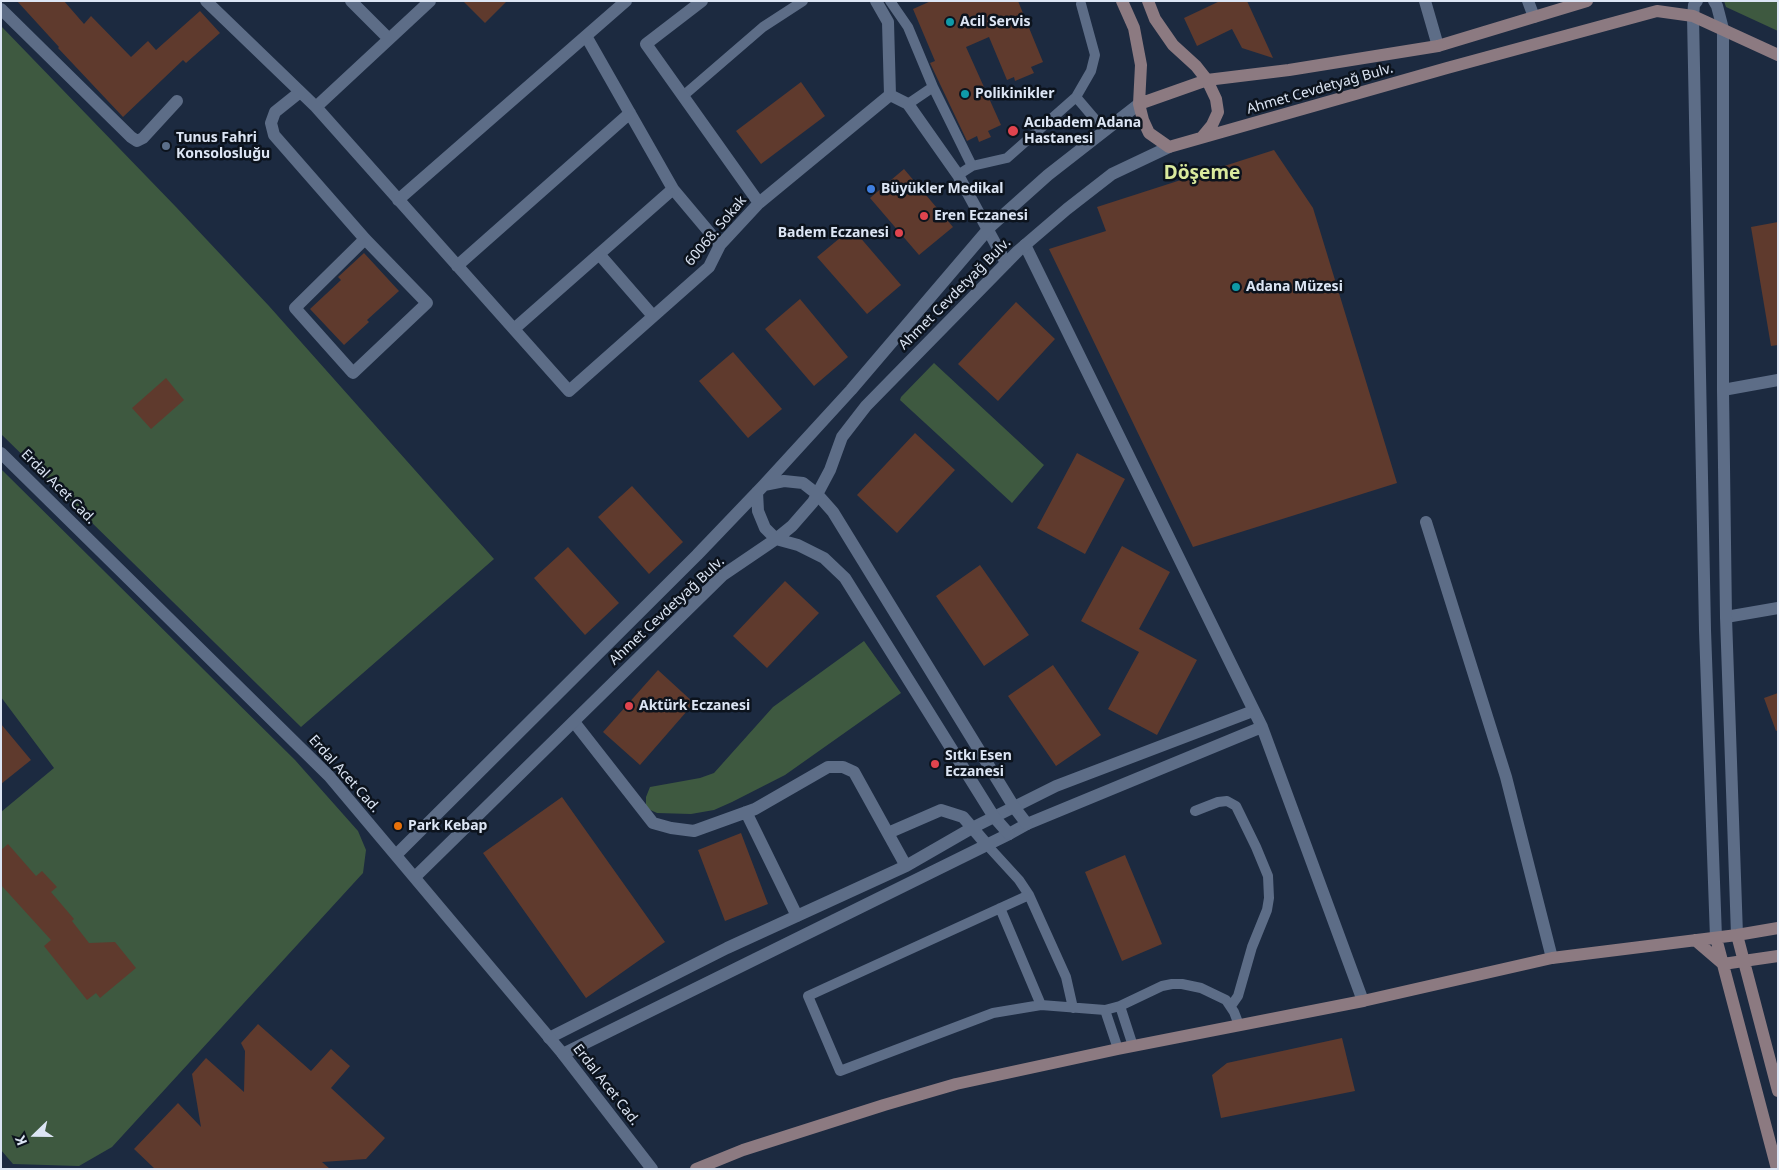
<!DOCTYPE html>
<html>
<head>
<meta charset="utf-8">
<style>
	body { margin:0 }
	#map { position:relative; width:1779px; height:1170px; overflow:hidden; background:#1c2a40; font-family:"Noto Sans",sans-serif }
	canvas { display:block }
	.frame { position:absolute; inset:0; border:2px solid #dce5f4; pointer-events:none }
	.north { position:absolute; left:10px; top:1110px; width:50px; height:50px; -webkit-text-stroke:4px #0c131d; paint-order:stroke; rotate:248deg; font-size:14px; font-weight:700; line-height:20px; text-align:center; color:#dce5f4 }
	.north::after { content:''; display:block; margin:auto; width:18px; height:22px; background:#dce5f4; clip-path:polygon(50% 0,100% 100%,50% 72%,0 100%) }
</style>
</head>
<body>
<div id="map">
<canvas width="1779" height="1170"></canvas>
<div class="frame"></div>
<div class="north">K</div>
</div>
<script>
const g = document.querySelector('canvas').getContext('2d');
g.lineJoin = 'round';
function paint(path, color) {
  g.fillStyle = color;
  g.fill(path, 'evenodd');
}
function toPath(rows) {
  const path = new Path2D();
  for (const r of rows) {
    path.moveTo(r[0], r[1]);
    for (let i = 2; i < r.length; i += 2) path.lineTo(r[i], r[i + 1]);
  }
  return path;
}
function trace(path, color, width, dash) {
  g.strokeStyle = color;
  g.lineWidth = width;
  g.lineCap = dash ? 'butt' : 'round';
  g.setLineDash(dash || []);
  g.stroke(path);
}
function write(font, color, halo, rows, align = 'center') {
  g.font = font + ' "Noto Sans",sans-serif';
  g.lineWidth = 5;
  g.setLineDash([]);
  g.textBaseline = 'middle';
  g.strokeStyle = halo;
  g.fillStyle = color;
  for (const [text, x, y, turn = 0] of rows) {
    g.save();
    g.translate(x, y);
    g.rotate((+turn || 0) * Math.PI / 180);
    g.textAlign = isNaN(turn) ? turn : align;
    if (halo) g.strokeText(text, 0, 0);
    g.fillText(text, 0, 0);
    g.restore();
  }
}
const green = toPath([
	[1724,1,1778,1,1778,31,1726,7],
	[1,26,176,207,269,306,494,559,301,727,1,434],
	[934,363,1044,465,1012,503,900,400,901,397],
	[1,469,295,760,358,831,366,850,363,873,112,1147,79,1166,13,1164,1,1150,1,812,54,768,1,697],
	[864,641,901,693,785,775,732,802,714,810,691,814,657,813,646,808,646,797,650,787,700,778,714,773,773,707]
]);
const building = toPath([
	[17,1,64,1,84,24,91,16,131,57,148,41,156,50,200,11,220,33,186,63,183,60,123,117,58,48,59,47],
	[463,1,507,1,485,23],
	[931,1,1018,1,1043,62,1031,67,1034,73,1015,81,1014,77,1007,80,989,37,966,47,1001,125,988,131,991,137,979,142,977,136,967,141,930,63,935,61,913,9],
	[1220,1,1247,1,1273,58,1242,48,1232,29,1197,46,1184,18],
	[801,82,825,116,761,164,736,131],
	[1274,150,1313,208,1397,483,1193,547,1049,249,1106,231,1097,207],
	[904,169,953,227,919,255,870,198],
	[1778,222,1778,345,1771,346,1751,227],
	[852,228,901,285,867,314,817,257],
	[364,253,399,291,367,320,369,322,344,345,310,309,341,280,338,277],
	[800,299,848,357,814,386,765,329],
	[1016,302,1055,339,998,401,958,364],
	[733,352,782,409,748,438,699,381],
	[166,378,184,400,151,429,132,408],
	[915,433,955,470,897,533,857,495],
	[1077,453,1125,479,1085,554,1037,528],
	[632,486,683,542,649,574,598,517],
	[1122,546,1170,572,1139,629,1197,660,1157,735,1108,709,1139,652,1081,621],
	[568,547,619,603,585,635,534,578],
	[980,565,1029,635,984,666,936,596],
	[785,581,819,613,767,668,733,636],
	[1053,665,1101,735,1056,766,1008,696],
	[658,670,694,703,640,765,603,732],
	[1778,693,1778,730,1776,731,1764,698],
	[1,724,31,760,1,784],
	[562,797,665,942,586,998,483,853],
	[741,833,768,904,725,921,698,850],
	[8,844,36,876,42,871,57,887,51,892,74,919,72,921,89,943,115,942,136,968,100,998,96,993,87,1000,44,946,51,940,1,885,1,850],
	[1125,855,1162,944,1122,961,1085,872],
	[258,1024,311,1071,331,1049,350,1066,331,1088,385,1138,366,1159,322,1162,330,1169,155,1169,134,1149,178,1103,201,1127,192,1074,206,1058,244,1092,245,1051,241,1043],
	[1342,1038,1355,1091,1221,1118,1212,1075,1227,1063]
]);
const service = toPath([
	[890,1,908,27,933,87,908,104],
	[933,87,972,166,958,175],
	[683,96,763,27,803,1],
	[1076,97,1091,71,1095,55,1081,4],
	[972,166,1007,158,1076,97,1105,131],
	[1195,811,1218,802,1227,801,1236,806,1256,847,1268,876,1269,898,1267,910,1252,947,1238,996,1231,1006],
	[987,845,1019,880,1029,895,1066,977,1073,1008],
	[1029,895,808,996,840,1071,993,1013,1041,1005,1105,1010,1120,1006,1162,986,1172,984,1182,984,1201,988,1226,1000,1234,1012,1239,1025],
	[1000,908,1041,1005],
	[1120,1006,1133,1046],
	[1105,1010,1118,1049]
]);
const minor = toPath([
	[206,1,316,107,569,391,709,267,720,245,759,203,890,95],
	[351,1,389,39],
	[702,1,646,44,759,203],
	[876,1,888,22,890,95,908,104,958,175,1006,263],
	[1425,1,1438,46],
	[1528,1,1534,17],
	[1,9,131,137,137,141,143,138,177,101],
	[586,36,673,189,720,245],
	[300,92,275,112,271,123,274,135,365,239,427,303,353,373,295,308,365,239],
	[316,107,430,1],
	[398,200,626,1],
	[1025,245,1262,727,1363,1001],
	[599,254,653,316],
	[457,266,630,113],
	[514,329,673,189],
	[1723,390,1778,380],
	[1426,522,1506,777,1552,958],
	[1726,617,1778,608],
	[574,722,653,823,671,828,694,831,755,809,828,767,843,767,854,772,906,866],
	[746,812,797,916],
	[888,833,941,810,963,817,987,845],
	[549,1038,727,948,906,866,972,828,1056,786,1253,711],
	[563,1054,1009,834,1027,824,1262,727]
]);
const tertiary = toPath([
	[1697,1,1694,5,1693,16,1705,630,1716,938],
	[1714,1,1717,6,1723,29,1723,390,1726,617,1737,935],
	[1,453,329,776,563,1054,652,1169],
	[764,485,784,481,803,483,817,494,833,512,1014,807,1027,824],
	[757,492,758,511,765,528,776,539,798,545,824,558,845,578,994,817,1009,834],
	[396,855,697,555,764,485,851,390,991,226,1048,175,1139,104],
	[415,877,723,575,776,539,792,526,813,502,830,470,842,437,866,406,1018,251,1067,209,1112,174,1169,147]
]);
const secondary = toPath([
	[1122,1,1134,28,1141,65,1139,104,1143,120,1149,133,1169,147,1447,68,1657,11,1693,16,1778,55],
	[1148,1,1155,19,1173,45,1196,66,1207,80,1216,99,1218,112,1212,125,1202,137],
	[1139,104,1207,80,1289,70,1438,46,1587,1],
	[1737,935,1778,1091],
	[1716,938,1777,1169],
	[1695,940,1723,964,1778,956],
	[696,1169,743,1150,884,1105,956,1084,1118,1049,1363,1001,1552,958,1737,935,1778,928]
]);
const markers = [
	[950,22,5,"#0f9aa8"],
	[965,94,5,"#0f9aa8"],
	[1013,131,6,"#e0444e"],
	[166,146,5,"#5c6f8a"],
	[871,189,5,"#3f7fe0"],
	[924,216,5,"#e0444e"],
	[899,233,5,"#e0444e"],
	[1236,287,5,"#0f9aa8"],
	[629,706,5,"#e0444e"],
	[935,764,5,"#e0444e"],
	[398,826,5,"#e8710a"]
];
const poiNames = [
	["Acil Servis",960,22],
	["Polikinikler",975,94],
	["Acıbadem Adana",1024,123],
	["Hastanesi",1024,139],
	["Tunus Fahri",176,138],
	["Konsolosluğu",176,154],
	["Büyükler Medikal",881,189],
	["Eren Eczanesi",934,216],
	["Badem Eczanesi",889,233,"right"],
	["Adana Müzesi",1246,287],
	["Aktürk Eczanesi",639,706],
	["Sıtkı Esen",945,756],
	["Eczanesi",945,772],
	["Park Kebap",408,826]
];
const streetNames = [
	["Ahmet Cevdetyağ Bulv.",1320,89,-16],
	["60068. Sokak",716,231,-50],
	["Ahmet Cevdetyağ Bulv.",955,294,-45],
	["Erdal Acet Cad.",58,487,45],
	["Ahmet Cevdetyağ Bulv.",667,611,-43],
	["Erdal Acet Cad.",344,774,48],
	["Erdal Acet Cad.",606,1085,52]
];
const districtNames = [
	["Döşeme",1202,174]
];
paint(green, '#3e5940');
paint(building, '#5f3a2d');
trace(service, '#5d6d87', 10);
trace(minor, '#5d6d87', 12);
trace(tertiary, '#5d6d87', 12);
trace(secondary, '#8c7a81', 12);
for (const [x, y, r, color] of markers) {
  const dot = new Path2D();
  dot.arc(x, y, r, 0, 2 * Math.PI);
  g.fillStyle = color;
  g.fill(dot);
  trace(dot, '#0c131d', 2);
}
write('bold 14px', '#dce5f4', '#0c131d', poiNames, 'left');
write('14px', '#dce5f4', '#0c131d', streetNames);
write('bold 19px', '#daea9d', '#0c131d', districtNames);
</script>
</body>
</html>
